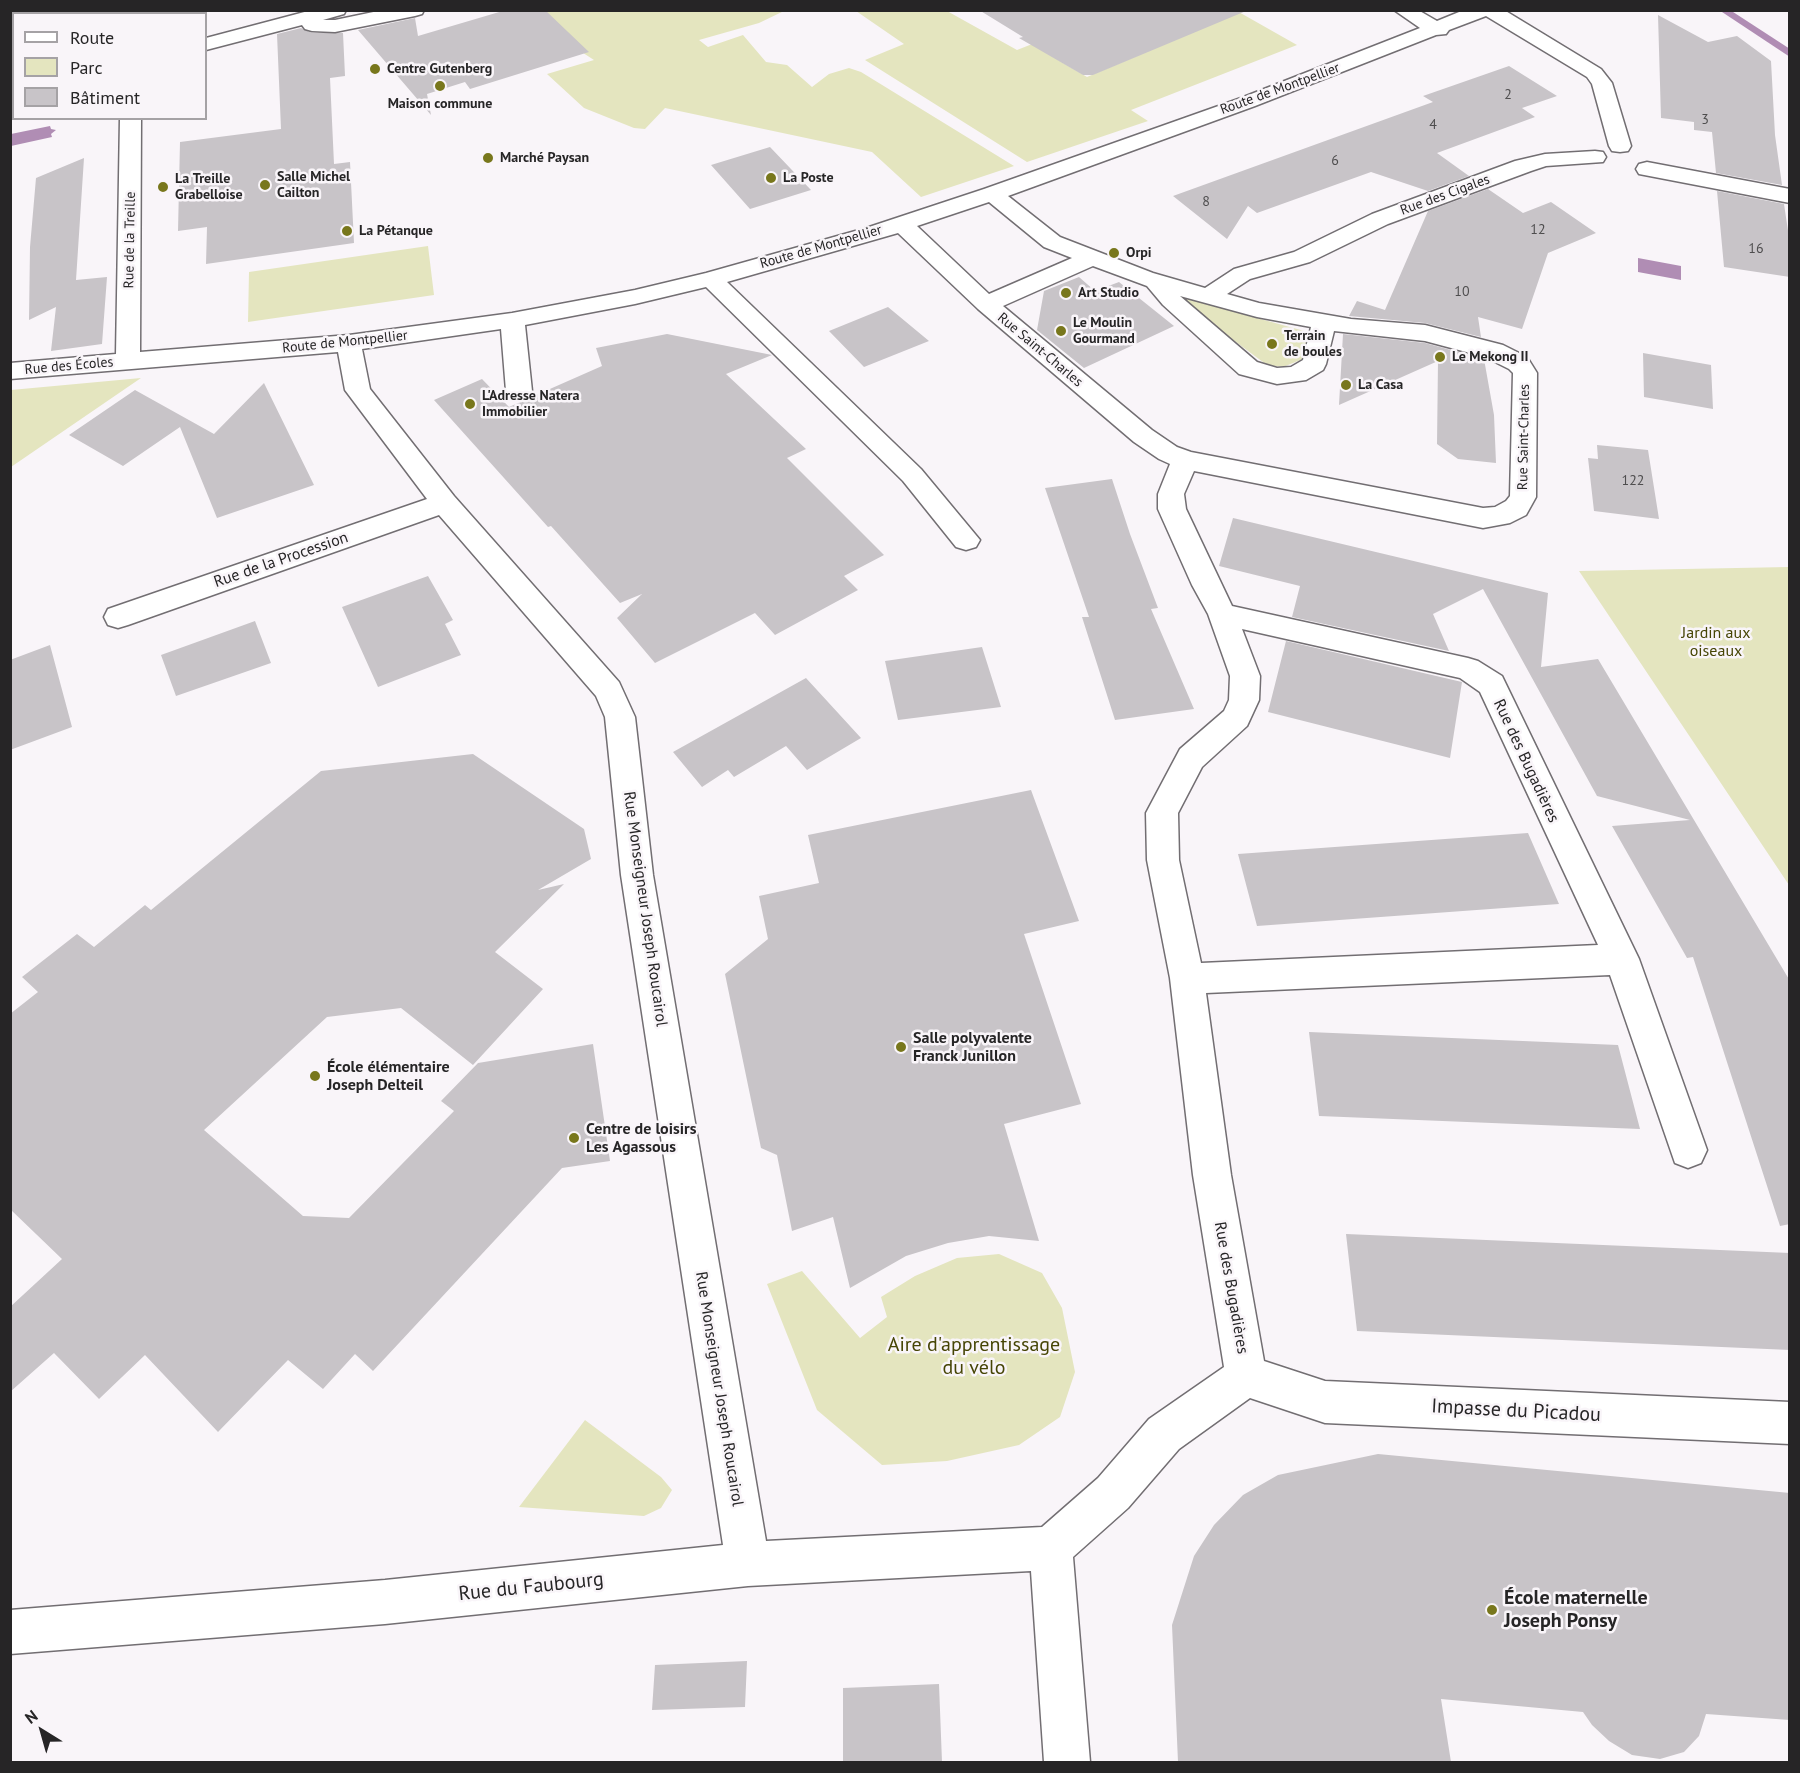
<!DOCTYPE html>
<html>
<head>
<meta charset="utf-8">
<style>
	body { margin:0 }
	#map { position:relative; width:1800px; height:1773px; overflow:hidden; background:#f9f5f9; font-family:"PT Sans",sans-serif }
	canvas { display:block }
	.frame { position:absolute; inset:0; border:12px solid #262526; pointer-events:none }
	.legend { position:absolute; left:12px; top:12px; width:195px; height:108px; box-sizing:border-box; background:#f9f5f9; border:2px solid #a5a2a5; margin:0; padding:8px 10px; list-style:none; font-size:18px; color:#262526 }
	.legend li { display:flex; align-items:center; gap:12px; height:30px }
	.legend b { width:30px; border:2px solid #a5a2a5 }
	.north { position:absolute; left:12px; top:1701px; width:60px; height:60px; -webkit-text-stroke:4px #f9f5f9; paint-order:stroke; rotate:323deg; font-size:16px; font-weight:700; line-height:24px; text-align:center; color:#262526 }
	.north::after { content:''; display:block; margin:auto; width:21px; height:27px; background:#262526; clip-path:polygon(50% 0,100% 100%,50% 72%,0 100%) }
</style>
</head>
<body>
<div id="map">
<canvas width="1800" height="1773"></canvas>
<div class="frame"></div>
<ul class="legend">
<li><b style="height:8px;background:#fff"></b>Route</li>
<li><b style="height:16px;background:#e4e5bf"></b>Parc</li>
<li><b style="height:16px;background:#c8c4c8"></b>Bâtiment</li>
</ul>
<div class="north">N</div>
</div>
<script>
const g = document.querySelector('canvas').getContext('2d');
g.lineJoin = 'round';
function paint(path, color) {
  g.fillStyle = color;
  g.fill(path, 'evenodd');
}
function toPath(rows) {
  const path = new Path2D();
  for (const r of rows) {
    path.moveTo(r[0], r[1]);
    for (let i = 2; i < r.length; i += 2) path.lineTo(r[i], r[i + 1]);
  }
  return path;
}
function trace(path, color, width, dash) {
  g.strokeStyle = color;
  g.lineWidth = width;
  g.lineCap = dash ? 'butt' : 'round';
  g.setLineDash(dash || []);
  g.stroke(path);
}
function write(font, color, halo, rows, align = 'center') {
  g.font = font + ' "PT Sans",sans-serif';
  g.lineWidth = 5;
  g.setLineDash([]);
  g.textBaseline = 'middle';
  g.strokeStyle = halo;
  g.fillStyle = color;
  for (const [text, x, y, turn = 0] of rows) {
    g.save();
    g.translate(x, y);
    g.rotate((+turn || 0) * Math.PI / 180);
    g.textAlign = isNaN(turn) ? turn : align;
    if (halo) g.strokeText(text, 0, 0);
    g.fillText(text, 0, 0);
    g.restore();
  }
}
const green = toPath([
	[545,11,784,11,759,23,699,40,708,47,743,35,766,62,787,65,812,87,829,74,849,68,861,72,1014,166,921,197,872,152,665,108,645,129,634,128,584,108,547,74,594,60,577,49],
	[856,11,947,11,1017,50,1111,13,1237,11,1297,45,1131,110,1148,121,1027,162,865,60,904,44],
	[1137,56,1087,77,1053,57],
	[428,246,434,295,248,322,249,272],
	[1184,298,1308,332,1303,359,1283,367,1267,365,1221,331],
	[141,378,11,467,11,390],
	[1789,567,1790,567,1789,885,1579,571],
	[999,1254,1042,1273,1062,1308,1075,1372,1060,1417,1019,1445,947,1461,882,1465,817,1410,767,1284,802,1271,860,1338,887,1317,881,1297,915,1276,957,1258],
	[585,1420,661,1477,672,1490,661,1508,644,1516,519,1507]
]);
const water = toPath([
	[50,126,51,129,56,130,51,134,52,137,11,146,11,134],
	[1638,258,1681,266,1681,280,1638,272]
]);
const stream = toPath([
	[1719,10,1730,10,1790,49,1790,57,1719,10]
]);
const building = toPath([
	[506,10,545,10,589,52,470,89,465,82,427,94,431,115,358,30,415,18,418,36],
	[979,10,1246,10,1246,11,1093,75,1083,75,1019,38,1023,37],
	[1658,15,1708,42,1737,36,1771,61,1775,135,1782,185,1716,173,1712,132,1694,130,1694,122,1661,118],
	[301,28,312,33,343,33,345,76,330,78,334,164,350,162,354,243,206,264,207,227,178,231,180,142,281,129,277,34],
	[1509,66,1557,96,1522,108,1535,117,1437,153,1469,176,1428,191,1371,172,1257,213,1248,206,1227,239,1173,196,1433,102,1423,96],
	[770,147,811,190,750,209,711,165],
	[84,158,76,280,107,277,102,344,51,351,56,307,29,320,30,247,36,178],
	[1488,189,1523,213,1551,202,1596,233,1548,253,1522,329,1478,317,1481,337,1425,323,1349,316,1357,301,1385,310,1428,211],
	[1717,191,1784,204,1790,244,1790,277,1724,267],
	[1079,277,1095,291,1119,282,1174,326,1084,368,1037,330,1044,291],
	[888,307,929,341,864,367,829,331],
	[667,334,772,355,726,374,806,449,787,458,884,555,844,576,858,590,775,635,755,613,655,663,617,618,642,594,620,603,551,526,548,527,434,400,482,379,509,407,602,366,596,348],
	[1343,334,1425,343,1484,359,1494,415,1496,463,1458,459,1437,444,1438,361,1339,405],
	[1643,353,1711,365,1713,409,1644,397],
	[264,383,314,485,217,518,180,427,123,466,69,435,135,390,214,434],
	[1597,445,1648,450,1659,519,1594,511,1588,458,1598,459],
	[1112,479,1130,534,1158,608,1151,609,1194,709,1115,720,1082,617,1089,617,1045,488],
	[1233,518,1548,593,1541,667,1598,659,1790,981,1790,1224,1780,1226,1693,957,1687,958,1612,826,1690,820,1597,796,1483,589,1433,614,1449,651,1292,617,1300,586,1219,566],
	[428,576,453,620,445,624,461,655,378,687,342,607],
	[255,621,271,663,176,696,161,655],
	[1286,641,1462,682,1450,758,1268,712],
	[50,645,72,727,10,750,10,660],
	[982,647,1001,707,898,720,885,661],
	[806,678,861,738,807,770,786,746,734,777,728,770,702,787,673,752],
	[473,754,584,829,591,859,538,890,564,884,495,952,543,989,473,1065,401,1008,327,1017,204,1130,303,1216,349,1218,454,1111,441,1101,478,1063,593,1044,610,1161,562,1168,373,1371,355,1354,323,1389,288,1360,218,1432,145,1355,99,1399,54,1353,10,1392,10,1307,62,1259,10,1209,10,1014,38,992,22,977,77,934,94,947,145,905,151,910,321,771],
	[1031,790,1079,921,1024,934,1081,1104,1004,1124,1039,1241,989,1236,948,1243,906,1256,850,1288,833,1217,792,1231,777,1155,761,1148,725,974,768,939,759,896,819,883,808,835],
	[1528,833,1559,904,1257,926,1238,854],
	[1309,1032,1618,1045,1640,1129,1319,1116],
	[1346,1234,1790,1253,1790,1350,1357,1331],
	[1378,1454,1790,1493,1790,1720,1706,1714,1699,1736,1684,1752,1660,1759,1632,1755,1609,1741,1592,1725,1583,1712,1441,1699,1451,1762,1178,1762,1172,1625,1194,1556,1214,1525,1243,1495,1278,1475],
	[747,1661,745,1707,652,1710,655,1665],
	[939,1684,942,1762,843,1762,843,1688]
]);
const minor = toPath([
	[312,10,346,10,344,14,323,20,335,20,383,10,424,10,422,14,415,16,335,32,312,31,305,29,302,25,206,50,206,38,312,10],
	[1394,10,1418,10,1437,21,1464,10,1504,10,1601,69,1612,83,1631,146,1628,151,1620,152,1612,151,1609,146,1592,84,1587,77,1486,16,1449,30,1446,34,1436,35,1255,106,1008,196,1060,237,1153,273,1205,288,1234,269,1294,252,1372,214,1515,161,1545,154,1595,151,1603,152,1606,157,1603,162,1546,166,1531,171,1388,224,1310,262,1250,279,1227,294,1259,303,1351,319,1425,325,1503,345,1527,357,1537,373,1536,497,1526,515,1510,523,1483,528,1194,471,1184,494,1186,509,1232,606,1468,658,1478,661,1502,676,1639,959,1707,1150,1701,1163,1688,1168,1675,1163,1610,975,1206,993,1231,1175,1264,1361,1325,1381,1790,1402,1790,1444,1325,1423,1250,1398,1179,1449,1128,1508,1073,1557,1090,1762,1044,1762,1031,1571,748,1586,385,1624,10,1654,10,1610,385,1580,723,1545,621,875,605,717,596,696,439,515,128,625,118,628,108,625,104,617,108,609,427,499,345,390,338,352,10,379,10,363,116,354,120,118,141,118,140,352,349,335,512,313,635,290,706,273,866,228,984,189,1241,98,1420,28,1394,10],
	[989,202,1044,247,1072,258,989,294,917,226,989,202],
	[898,233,978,309,1134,442,1159,459,1170,464,1158,494,1158,509,1192,585,1208,614,1230,676,1229,700,1224,711,1180,749,1146,813,1147,860,1170,978,1193,1175,1224,1367,1149,1419,1098,1478,1042,1527,766,1541,653,875,635,717,619,682,454,496,370,389,362,349,501,329,506,391,510,397,519,399,528,397,532,391,525,325,635,304,706,287,903,481,956,547,966,550,976,547,980,540,921,469,727,282,898,233],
	[1093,266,1147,286,1163,305,1239,374,1277,384,1306,380,1323,370,1326,364,1334,331,1425,341,1485,357,1509,369,1513,373,1510,496,1506,501,1495,507,1483,508,1191,452,1177,447,1152,430,1003,306,1093,266],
	[1180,296,1257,317,1311,327,1303,360,1291,367,1277,368,1257,362,1180,296],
	[1242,629,1460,678,1480,692,1598,945,1201,963,1179,860,1178,813,1202,767,1247,726,1259,700,1260,676,1242,629],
	[10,15,14,15,14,27,10,27,10,15],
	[1647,162,1790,189,1790,203,1639,174,1636,169,1639,164,1647,162]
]);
const markers = [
	[375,69,6,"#78771c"],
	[440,86,6,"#78771c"],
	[488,158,6,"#78771c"],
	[771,178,6,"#78771c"],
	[265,185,6,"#78771c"],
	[163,187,6,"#78771c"],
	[347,231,6,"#78771c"],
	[1114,253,6,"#78771c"],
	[1066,293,6,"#78771c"],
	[1061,331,6,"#78771c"],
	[1272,344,6,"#78771c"],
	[1440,357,6,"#78771c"],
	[1346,385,6,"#78771c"],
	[470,404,6,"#78771c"],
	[901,1047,6,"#78771c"],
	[315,1076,6,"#78771c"],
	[574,1138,6,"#78771c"],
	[1492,1610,6,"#78771c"]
];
const farPoinames = [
	["Centre Gutenberg",387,69],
	["Maison commune",440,104,"center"],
	["Marché Paysan",500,158],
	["Salle Michel",277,177],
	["Cailton",277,193],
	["La Poste",783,178],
	["La Treille",175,179],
	["Grabelloise",175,195],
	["La Pétanque",359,231],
	["Orpi",1126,253],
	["Art Studio",1078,293],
	["Le Moulin",1073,323],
	["Gourmand",1073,339],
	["Terrain",1284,336],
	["de boules",1284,352],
	["Le Mekong II",1452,357],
	["La Casa",1358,385],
	["L'Adresse Natera",482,396],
	["Immobilier",482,412]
];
const farStreetnames = [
	["Route de Montpellier",1280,89,-20],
	["Rue des Cigales",1445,195,-20],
	["Rue de la Treille",130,240,-89],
	["Route de Montpellier",821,247,-16],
	["Route de Montpellier",345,342,-6],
	["Rue Saint-Charles",1040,350,40],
	["Rue des Écoles",69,366,-5],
	["Rue Saint-Charles",1524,437,-89]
];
const numberNames = [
	["2",1508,95],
	["3",1705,120],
	["4",1433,125],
	["6",1335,161],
	["8",1206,202],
	["12",1538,230],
	["16",1756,249],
	["10",1462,292],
	["122",1633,481]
];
const streetNames = [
	["Rue de la Procession",281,560,-19],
	["Rue des Bugadières",1526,761,65],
	["Rue Monseigneur Joseph Roucairol",645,909,82],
	["Rue des Bugadières",1231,1288,80],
	["Rue Monseigneur Joseph Roucairol",719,1389,81]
];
const parkNames = [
	["Jardin aux",1716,633],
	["oiseaux",1716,651]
];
const poiNames = [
	["Salle polyvalente",913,1038],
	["Franck Junillon",913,1056],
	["École élémentaire",327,1067],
	["Joseph Delteil",327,1085],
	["Centre de loisirs",586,1129],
	["Les Agassous",586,1147]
];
const nearParknames = [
	["Aire d'apprentissage",974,1345],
	["du vélo",974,1368]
];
const nearStreetnames = [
	["Impasse du Picadou",1516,1411,3],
	["Rue du Faubourg",531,1587,-6]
];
const nearPoinames = [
	["École maternelle",1504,1598],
	["Joseph Ponsy",1504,1621]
];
paint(green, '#e4e5bf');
paint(water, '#b08db4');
paint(stream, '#b08db4');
paint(building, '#c8c4c8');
trace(minor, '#726e72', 3);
paint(minor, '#fff');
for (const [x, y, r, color] of markers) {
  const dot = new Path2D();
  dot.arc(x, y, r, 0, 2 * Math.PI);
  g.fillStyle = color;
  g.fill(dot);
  trace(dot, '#f9f5f9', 2);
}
write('bold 14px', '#262526', '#f9f5f9', farPoinames, 'left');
write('14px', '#262526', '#f9f5f9', farStreetnames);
write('14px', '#4e4d4e', null, numberNames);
write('16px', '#262526', '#f9f5f9', streetNames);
write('16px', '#464505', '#f9f5f9', parkNames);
write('bold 16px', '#262526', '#f9f5f9', poiNames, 'left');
write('20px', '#464505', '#f9f5f9', nearParknames);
write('20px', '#262526', '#f9f5f9', nearStreetnames);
write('bold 20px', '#262526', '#f9f5f9', nearPoinames, 'left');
</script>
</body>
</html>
